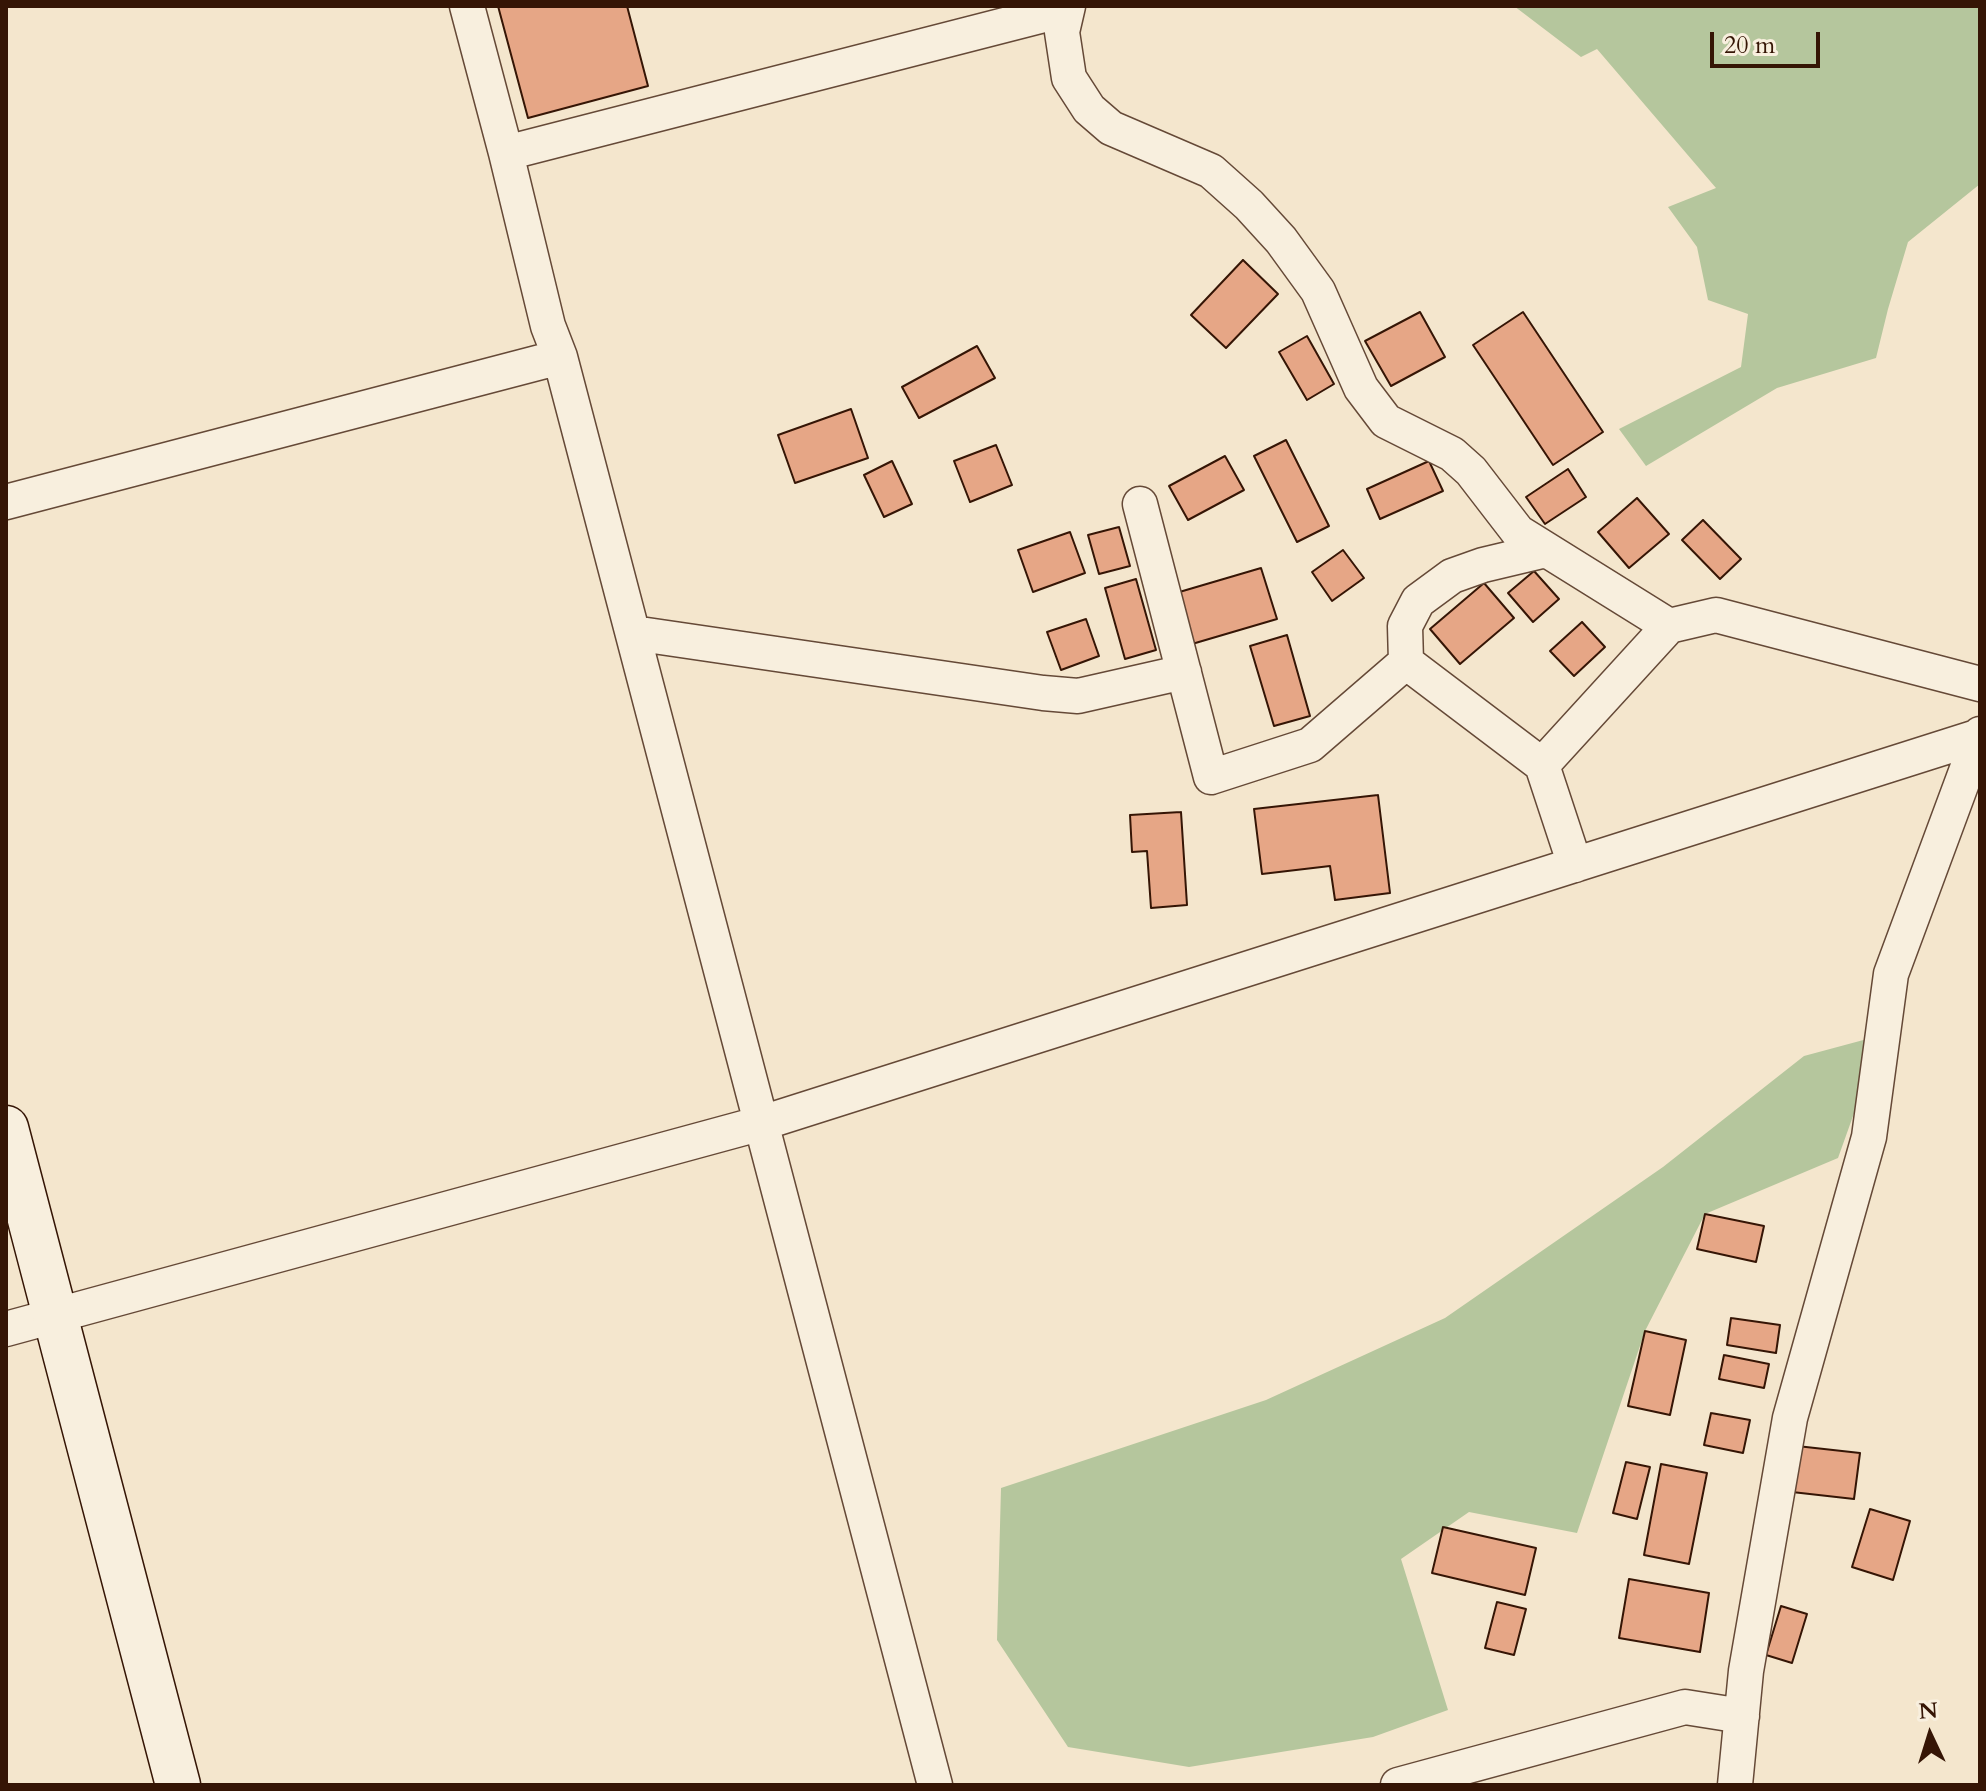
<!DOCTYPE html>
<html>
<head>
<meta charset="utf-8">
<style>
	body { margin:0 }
	#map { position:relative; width:1986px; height:1791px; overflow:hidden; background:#f4e6cd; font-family:Cardo,serif }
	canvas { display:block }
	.frame { position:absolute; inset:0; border:8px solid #351505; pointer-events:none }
	.north { position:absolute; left:1890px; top:1695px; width:80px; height:80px; -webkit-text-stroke:6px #f8efde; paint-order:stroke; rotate:356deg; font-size:22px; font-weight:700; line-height:32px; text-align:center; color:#351505 }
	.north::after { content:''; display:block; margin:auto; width:28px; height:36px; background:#351505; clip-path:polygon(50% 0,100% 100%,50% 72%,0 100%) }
	.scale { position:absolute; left:1710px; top:32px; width:110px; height:36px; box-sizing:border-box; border:4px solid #351505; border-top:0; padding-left:10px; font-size:24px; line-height:28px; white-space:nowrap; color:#351505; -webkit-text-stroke:6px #f8efde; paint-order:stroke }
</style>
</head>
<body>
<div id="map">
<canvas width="1986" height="1791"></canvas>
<div class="frame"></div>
<div class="north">N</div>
<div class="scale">20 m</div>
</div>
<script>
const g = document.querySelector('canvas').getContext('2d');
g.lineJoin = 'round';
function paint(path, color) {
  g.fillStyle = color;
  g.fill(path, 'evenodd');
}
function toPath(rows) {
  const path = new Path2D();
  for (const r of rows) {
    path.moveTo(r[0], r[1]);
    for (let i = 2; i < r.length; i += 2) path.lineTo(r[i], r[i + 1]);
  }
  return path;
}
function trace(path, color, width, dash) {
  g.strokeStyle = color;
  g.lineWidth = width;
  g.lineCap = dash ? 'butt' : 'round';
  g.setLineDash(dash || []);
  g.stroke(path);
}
const green = toPath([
	[1514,6,1980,6,1980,184,1908,242,1888,309,1876,358,1777,388,1646,466,1619,429,1741,367,1748,314,1708,300,1697,247,1668,207,1716,188,1597,49,1581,57],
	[1882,1035,1838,1158,1705,1214,1645,1331,1577,1533,1469,1512,1401,1559,1448,1710,1373,1737,1189,1767,1068,1747,997,1640,1001,1488,1266,1400,1445,1318,1663,1167,1804,1056]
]);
const building = toPath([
	[498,6,627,6,648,86,528,118,498,6],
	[1243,260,1278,294,1226,348,1191,315,1243,260],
	[1420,312,1445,357,1391,386,1365,341,1420,312],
	[1523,312,1603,432,1553,465,1473,345,1523,312],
	[1307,336,1334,384,1307,400,1279,352,1307,336],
	[977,346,995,378,919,418,902,387,977,346],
	[851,409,868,458,795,483,778,435,851,409],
	[1286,440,1329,526,1297,542,1254,456,1286,440],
	[996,445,1012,485,970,502,954,461,996,445],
	[1225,456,1244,490,1188,520,1169,486,1225,456],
	[892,461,912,504,884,517,864,475,892,461],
	[1429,461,1443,491,1380,519,1367,489,1429,461],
	[1568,469,1586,497,1545,524,1526,497,1568,469],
	[1637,498,1669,534,1629,568,1598,532,1637,498],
	[1703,520,1741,559,1720,579,1682,540,1703,520],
	[1119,527,1130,566,1099,574,1088,535,1119,527],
	[1070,532,1085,573,1033,592,1018,550,1070,532],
	[1343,550,1364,578,1332,601,1312,572,1343,550],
	[1261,568,1277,619,1192,644,1176,593,1261,568],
	[1534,571,1559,599,1533,622,1508,593,1534,571],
	[1136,579,1156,650,1125,659,1105,588,1136,579],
	[1484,583,1514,618,1460,664,1430,629,1484,583],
	[1086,619,1099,656,1061,670,1047,632,1086,619],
	[1582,622,1605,647,1574,676,1550,651,1582,622],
	[1287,635,1310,716,1274,726,1250,646,1287,635],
	[1378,795,1390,893,1335,900,1330,866,1262,874,1254,809,1378,795],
	[1181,812,1187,905,1151,908,1147,851,1132,852,1130,815,1181,812],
	[1705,1214,1764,1226,1756,1262,1697,1249,1705,1214],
	[1731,1318,1780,1325,1776,1353,1727,1345,1731,1318],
	[1645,1331,1686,1340,1670,1415,1628,1406,1645,1331],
	[1724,1355,1769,1364,1764,1388,1719,1379,1724,1355],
	[1711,1413,1750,1420,1743,1453,1704,1445,1711,1413],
	[1797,1446,1860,1453,1854,1499,1792,1492,1797,1446],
	[1626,1462,1650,1467,1637,1519,1613,1513,1626,1462],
	[1661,1464,1707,1473,1689,1564,1644,1555,1661,1464],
	[1870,1509,1910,1521,1893,1580,1852,1567,1870,1509],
	[1443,1527,1536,1548,1525,1595,1432,1573,1443,1527],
	[1629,1579,1709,1593,1700,1652,1619,1638,1629,1579],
	[1497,1602,1526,1609,1514,1655,1485,1648,1497,1602],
	[1781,1606,1807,1614,1792,1663,1766,1655,1781,1606]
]);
const street = toPath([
	[467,6,506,153,548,326,560,357,935,1785],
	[1068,6,1062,32,1069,78,1089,109,1111,128,1211,171,1249,205,1281,240,1318,291,1361,388,1386,421,1452,454,1471,471,1518,532,1669,626],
	[506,153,1067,9],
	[6,502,560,357],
	[1140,504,1211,777,1310,745,1406,662,1542,765,1575,865],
	[633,633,1043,693,1078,696,1184,672],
	[1406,662,1405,626,1418,601,1452,576,1483,565,1546,550],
	[1542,765,1669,626,1716,615,1980,684],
	[6,1329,762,1123,1980,736],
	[1398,1785,1685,1707,1742,1716],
	[1735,1785,1746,1671,1790,1418,1869,1137,1891,974,1980,734]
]);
const secondary = toPath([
	[6,1128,178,1785]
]);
paint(green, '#b5c69d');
paint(building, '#e6a686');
trace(building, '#351505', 2);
trace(street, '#654937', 37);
trace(secondary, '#351505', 47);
trace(street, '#f8efde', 34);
trace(secondary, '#f8efde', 44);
</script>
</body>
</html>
